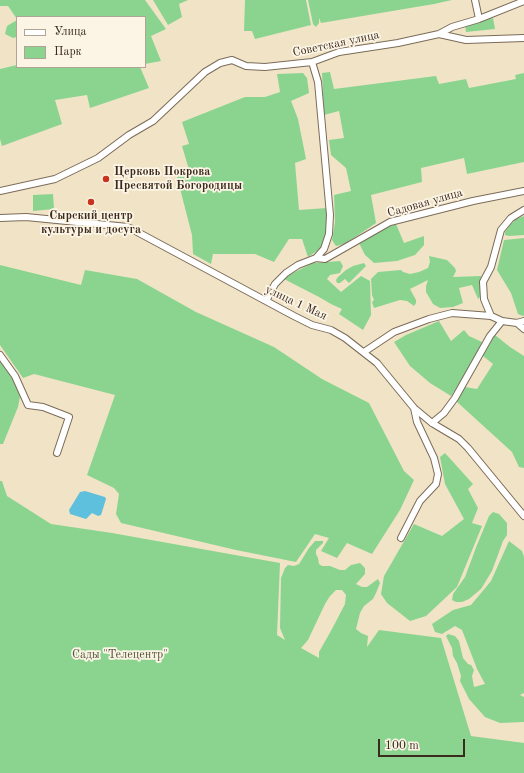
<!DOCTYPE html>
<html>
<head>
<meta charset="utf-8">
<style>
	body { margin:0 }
	#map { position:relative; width:524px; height:773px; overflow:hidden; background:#f1e4c6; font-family:"Old Standard TT",serif }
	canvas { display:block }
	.legend { position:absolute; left:16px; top:16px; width:130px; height:52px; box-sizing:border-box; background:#fcf5e5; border:1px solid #afa495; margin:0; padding:5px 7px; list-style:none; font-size:12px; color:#3b2a1e }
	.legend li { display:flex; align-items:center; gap:8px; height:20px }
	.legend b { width:20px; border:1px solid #afa495 }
	.scale { position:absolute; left:378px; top:739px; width:87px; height:18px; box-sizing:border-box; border:2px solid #3b2a1e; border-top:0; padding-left:5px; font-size:12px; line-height:14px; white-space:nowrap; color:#3b2a1e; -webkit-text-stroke:3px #fcf5e5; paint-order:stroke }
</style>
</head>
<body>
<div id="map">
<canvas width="524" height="773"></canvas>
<ul class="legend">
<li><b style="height:5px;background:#fff"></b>Улица</li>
<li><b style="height:11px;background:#8ad490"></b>Парк</li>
</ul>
<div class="scale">100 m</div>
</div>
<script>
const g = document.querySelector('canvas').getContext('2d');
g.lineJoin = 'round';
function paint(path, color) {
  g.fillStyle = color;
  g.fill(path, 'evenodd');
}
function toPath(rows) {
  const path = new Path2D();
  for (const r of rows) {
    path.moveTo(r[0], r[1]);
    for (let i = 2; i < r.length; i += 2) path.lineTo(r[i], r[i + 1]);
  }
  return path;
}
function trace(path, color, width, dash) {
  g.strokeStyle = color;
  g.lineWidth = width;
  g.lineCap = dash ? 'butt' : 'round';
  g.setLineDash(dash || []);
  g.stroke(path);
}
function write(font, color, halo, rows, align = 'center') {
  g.font = font + ' "Old Standard TT",serif';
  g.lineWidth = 3.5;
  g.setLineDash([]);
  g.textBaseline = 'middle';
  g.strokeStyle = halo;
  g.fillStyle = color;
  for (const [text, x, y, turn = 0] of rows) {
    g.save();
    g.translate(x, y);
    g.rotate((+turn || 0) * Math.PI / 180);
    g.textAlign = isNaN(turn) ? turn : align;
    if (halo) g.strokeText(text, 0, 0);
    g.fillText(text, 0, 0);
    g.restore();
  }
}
const green = toPath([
	[0,0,145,0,166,29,151,36,161,61,145,64,145,17,17,17,17,19,8,6,0,6],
	[153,0,188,0,179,4,182,17,168,25],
	[245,0,306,0,311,25,255,39,252,31,244,31],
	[308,0,452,0,434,4,321,23,319,18,319,23,316,27,313,24],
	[493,18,495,29,466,32,465,25],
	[17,20,17,37,13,38,5,34,7,26],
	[17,65,17,67,140,67,149,88,90,108,87,95,55,100,62,124,2,146,0,139,0,69],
	[330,72,334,89,436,76,439,84,466,79,469,88,516,79,515,75,524,73,524,162,467,174,464,158,421,168,422,182,371,195,376,223,345,244,336,246,332,240,335,222,334,195,351,191,346,168,331,155,329,140,344,138,339,111,324,115,322,73],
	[303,73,307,78,309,93,291,101,298,119,306,159,295,163,299,210,327,208,326,236,321,248,308,257,302,239,289,239,274,262,255,254,213,254,211,264,193,254,192,235,177,177,190,173,182,146,189,144,182,122,245,97,265,97,280,92,277,74],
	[53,194,54,209,33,211,33,195],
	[524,216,524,235,509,236,505,235,505,232,510,225,516,219],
	[396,224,404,243,424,236,424,245,415,255,397,261,374,263,365,255,359,243,385,228],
	[524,238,524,315,523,316,518,314,511,293,497,270,504,240],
	[429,256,447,260,455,268,456,271,453,277,481,276,480,297,478,299,472,285,459,288,463,303,453,307,440,308,433,304,426,292,426,286,428,280,410,289,416,300,416,303,414,306,407,301,400,300,374,308,372,302,374,300,372,295,371,279,378,272,401,270,403,272,410,274,419,272,428,268,430,262],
	[340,261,343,266,340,273,330,275,327,279,341,292,361,276,370,281,371,315,363,330,339,314,342,309,331,304,319,297,284,279,291,274,313,263],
	[364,263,366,266,349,283,345,279,340,283,337,283,336,280,338,277,346,270,353,266],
	[0,265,81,285,85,270,137,279,196,312,274,347,322,379,369,403,404,471,414,480,400,510,372,554,347,543,337,558,321,551,329,538,315,534,296,562,236,550,121,523,116,514,119,494,114,488,87,475,115,395,34,374,23,378,0,345],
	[439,321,451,341,464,330,469,336,482,342,472,364,451,396,430,383,410,366,394,342,406,335],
	[495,335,510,347,524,356,524,468,519,467,512,452,456,401,465,387,477,389,493,364,483,356],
	[0,361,16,383,20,397,18,407,3,444,0,444],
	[445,453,473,484,468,489,478,508,472,523,482,526,457,587,426,616,410,621,387,603,381,594,384,576,414,524,442,536,464,519,445,484,440,457],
	[0,481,2,481,7,496,51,524,112,533,280,563,277,635,285,640,280,628,281,578,285,568,288,565,294,566,299,564,309,548,315,541,323,541,323,543,316,550,316,554,318,558,319,564,322,566,330,566,340,570,345,570,351,565,360,563,365,568,365,574,356,584,362,587,367,587,378,579,380,583,376,593,373,599,364,606,360,613,356,629,361,633,368,636,367,647,379,630,441,638,471,736,524,743,524,773,0,773],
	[336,590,342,590,346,595,345,604,332,629,319,652,319,658,301,648,308,640,325,604,330,596],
	[493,512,499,514,507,523,507,535,503,541,492,571,481,589,469,599,462,602,456,602,452,600,453,594,465,577,477,545,489,516],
	[509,541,522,551,524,557,524,693,520,695,524,697,524,722,500,723,485,717,469,699,460,681,461,676,457,663,453,656,452,648,446,636,448,634,455,636,459,641,463,658,468,664,471,665,474,670,472,676,474,687,485,684,477,669,462,630,455,626,442,634,435,632,432,624,453,610,471,605,491,581]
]);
const water = toPath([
	[85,491,105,497,106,499,101,515,98,516,92,513,86,519,70,514,69,510,80,492]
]);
const street = toPath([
	[475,0,479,19],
	[439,34,452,27,479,19,524,1],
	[312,62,318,82,330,215,329,234,324,249,316,258],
	[0,191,55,179,98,158,129,135,153,121,205,72,220,63,232,60,246,66,265,67,312,62,339,52,398,43,439,34,466,40,524,38],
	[0,218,26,217,128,227,294,316,312,325,331,330,345,338,377,363,414,408,432,423,459,439,468,448,524,516],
	[266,301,275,284,286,273,298,265,316,258,325,259,390,222,473,201,524,191],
	[491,316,484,299,483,282,491,267,501,230,511,218,524,210],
	[517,323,524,329],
	[364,352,394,332,429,319,452,313,491,316,502,321,517,323,524,321],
	[0,355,15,376,28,405,43,407,69,417,57,453],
	[432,423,444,413,455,398,490,336,502,321],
	[401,538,420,501,436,484,438,474,434,458,417,422,414,408]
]);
const markers = [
	[106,179,4,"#c8321e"],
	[91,202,4,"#c8321e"]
];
const streetNames = [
	["Советская улица",336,44,-12],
	["Садовая улица",425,203,-16],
	["улица 1 Мая",296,303,25]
];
const poiNames = [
	["Церковь Покрова",114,172],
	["Пресвятой Богородицы",114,186],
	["Сырский центр",91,216,"center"],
	["культуры и досуга",91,230,"center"]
];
const parkNames = [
	["Сады \"Телецентр\"",120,655]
];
paint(green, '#8ad490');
paint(water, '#5ec0dc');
trace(street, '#7b6b59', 8);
trace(street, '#fff', 6);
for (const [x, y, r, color] of markers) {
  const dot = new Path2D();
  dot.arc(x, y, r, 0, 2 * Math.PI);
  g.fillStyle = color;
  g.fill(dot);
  trace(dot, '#fcf5e5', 1.5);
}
write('12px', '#3b2a1e', '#fcf5e5', streetNames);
write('bold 12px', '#3b2a1e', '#fcf5e5', poiNames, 'left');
write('12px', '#4f543a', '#fcf5e5', parkNames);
</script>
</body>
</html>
